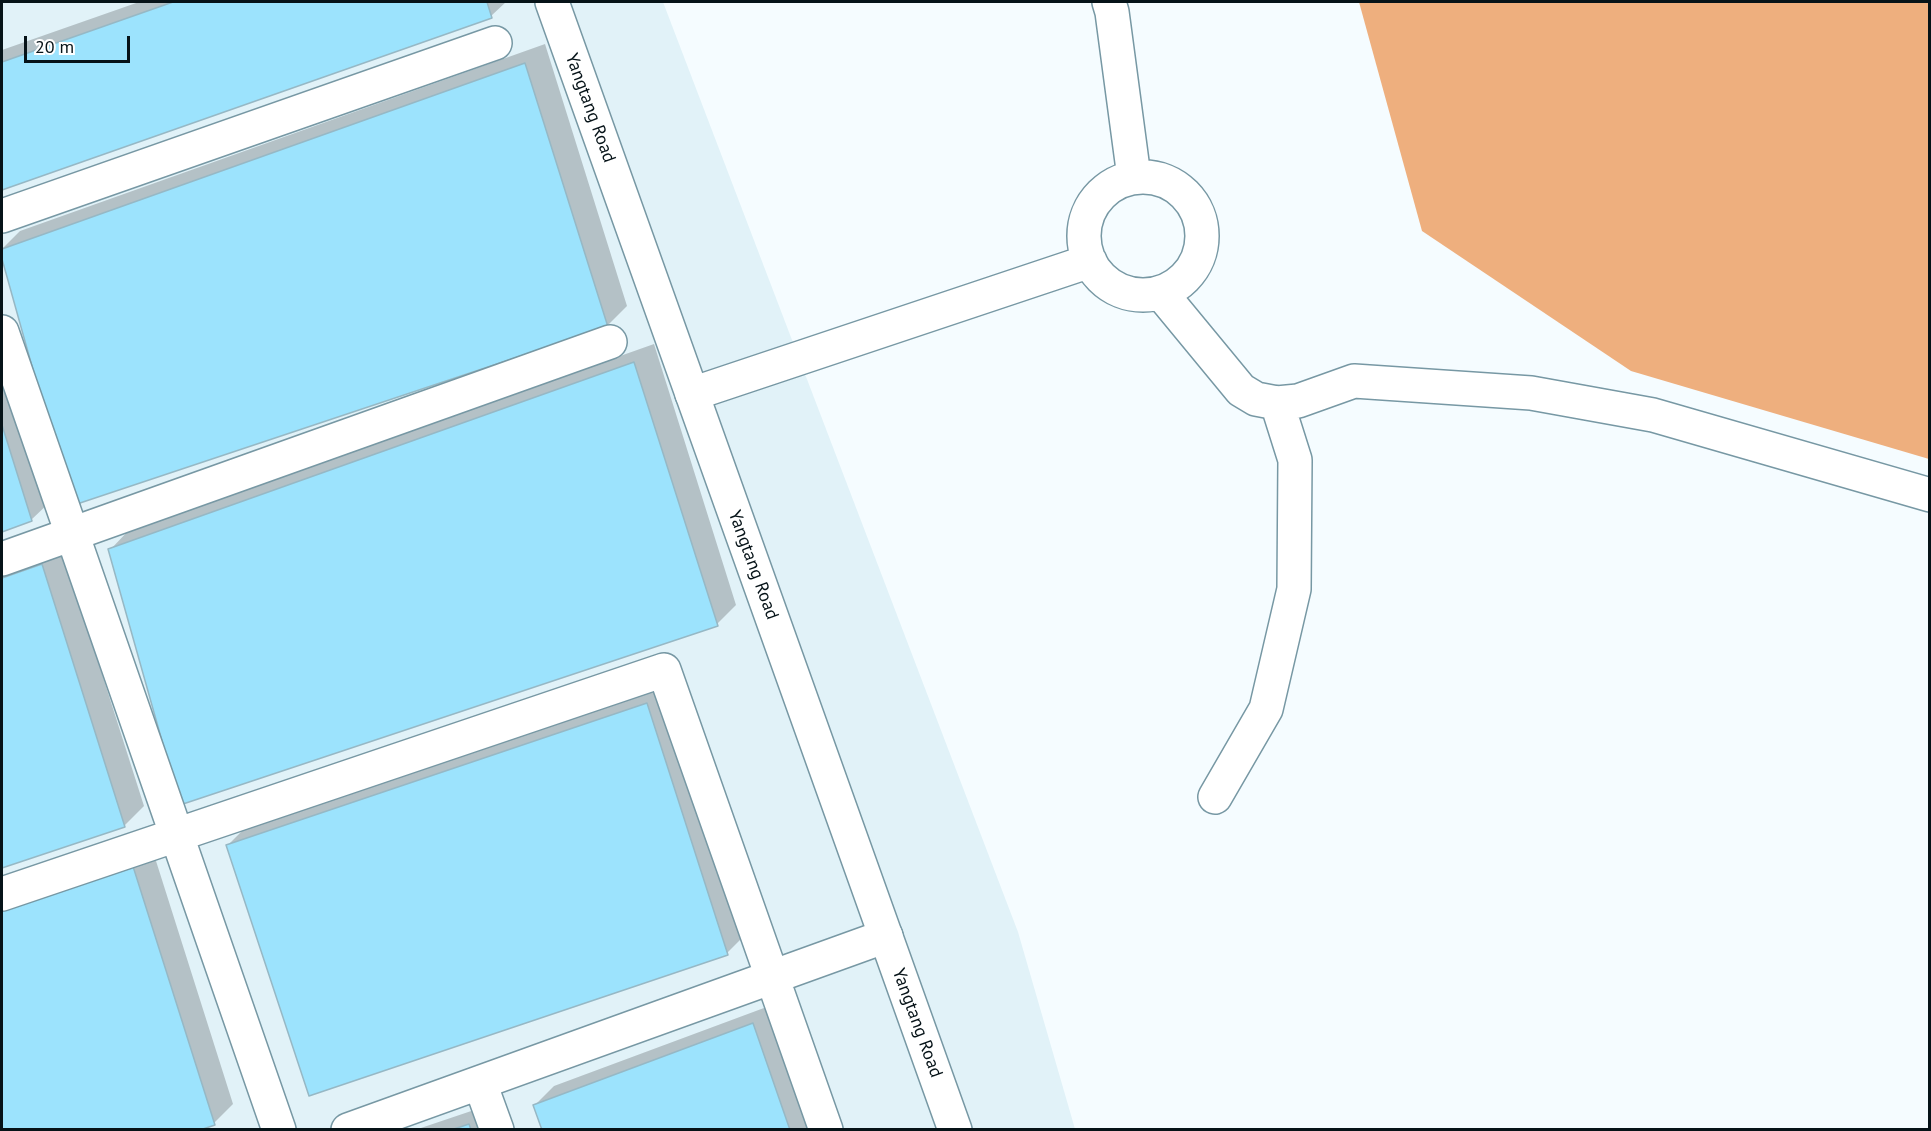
<!DOCTYPE html>
<html>
<head>
<meta charset="utf-8">
<style>
	body { margin:0 }
	#map { position:relative; width:1931px; height:1131px; overflow:hidden; background:#f5fcff; font-family:"PT Sans",sans-serif }
	canvas { display:block }
	.frame { position:absolute; inset:0; border:3px solid #061318; pointer-events:none }
	.scale { position:absolute; left:24px; top:36px; width:106px; height:27px; box-sizing:border-box; border:3px solid #061318; border-top:0; padding-left:8px; font-size:18px; line-height:21px; white-space:nowrap; color:#061318; -webkit-text-stroke:4px #fff; paint-order:stroke }
</style>
</head>
<body>
<div id="map">
<canvas width="1931" height="1131"></canvas>
<div class="frame"></div>
<div class="scale">20 m</div>
</div>
<script>
const g = document.querySelector('canvas').getContext('2d');
g.lineJoin = 'round';
function paint(path, color) {
  g.fillStyle = color;
  g.fill(path, 'evenodd');
}
function toPath(rows) {
  const path = new Path2D();
  for (const r of rows) {
    if (r.length === 3) {
      path.moveTo(r[0] + r[2], r[1]);
      path.arc(r[0], r[1], r[2], 0, 2 * Math.PI);
      continue;
    }
    path.moveTo(r[0], r[1]);
    for (let i = 2; i < r.length; i += 2) path.lineTo(r[i], r[i + 1]);
  }
  return path;
}
function trace(path, color, width, dash) {
  g.strokeStyle = color;
  g.lineWidth = width;
  g.lineCap = dash ? 'butt' : 'round';
  g.setLineDash(dash || []);
  g.stroke(path);
}
function write(font, color, halo, rows, align = 'center') {
  g.font = font + ' "PT Sans",sans-serif';
  g.lineWidth = 4.5;
  g.setLineDash([]);
  g.textBaseline = 'middle';
  g.strokeStyle = halo;
  g.fillStyle = color;
  for (const [text, x, y, turn = 0] of rows) {
    g.save();
    g.translate(x, y);
    g.rotate((+turn || 0) * Math.PI / 180);
    g.textAlign = isNaN(turn) ? turn : align;
    if (halo) g.strokeText(text, 0, 0);
    g.fillText(text, 0, 0);
    g.restore();
  }
}
const built = toPath([
	[2,2,663,2,1018,932,1075,1129,2,1130]
]);
const forest = toPath([
	[1359,2,1929,2,1929,459,1631,371,1422,231]
]);
const shadow = toPath([
	[139,2,506,2,491,16,2,188,2,50],
	[545,44,627,306,607,326,72,504,2,254,2,249,20,231],
	[654,344,736,605,717,624,110,550,129,530],
	[2,345,51,501,31,520,2,530],
	[61,545,144,806,124,826,2,867,2,566],
	[667,685,746,934,727,953,228,845,247,826],
	[150,842,233,1104,214,1123,195,1130,2,1130,2,895],
	[772,1005,816,1130,544,1130,535,1105,554,1086],
	[489,1105,497,1130,415,1130]
]);
const building = toPath([
	[173,2,487,2,492,18,2,190,2,62,173,2],
	[525,63,608,327,71,506,2,259,2,249,525,63],
	[634,362,718,626,180,805,108,549,634,362],
	[2,425,32,521,2,532,2,425],
	[42,564,125,827,2,868,2,578,42,564],
	[647,703,728,955,309,1096,226,845,647,703],
	[131,860,215,1125,200,1130,2,1130,2,907,131,860],
	[753,1023,790,1130,542,1130,533,1105,753,1023],
	[469,1124,471,1130,451,1130,469,1124]
]);
const minor = toPath([
	[1109,2,1112,12,1134,177],
	[1143,236,59],
	[2,216,495,43],
	[1161,293,1241,390,1256,399,1277,403,1298,401,1354,381,1531,393,1653,415,1930,495],
	[2,332,279,1130],
	[692,394,1090,261],
	[2,559,610,342],
	[1215,797,1266,709,1294,589,1295,460,1277,403],
	[2,894,664,670,826,1130],
	[480,1083,497,1130],
	[348,1130,886,936]
]);
const major = toPath([
	[552,2,955,1130]
]);
const streetNames = [
	["Yangtang Road",590,108,70],
	["Yangtang Road",753,565,70],
	["Yangtang Road",917,1023,70]
];
paint(built, '#e1f2f8');
paint(forest, '#eeaf7e');
paint(shadow, '#0003');
paint(building, '#9ce3fd');
trace(building, '#96b8c5', 1.5);
trace(minor, '#7798a4', 36);
trace(major, '#7798a4', 36);
trace(minor, '#fff', 33);
trace(major, '#fff', 33);
write('18px', '#061318', '#fff', streetNames);
</script>
</body>
</html>
